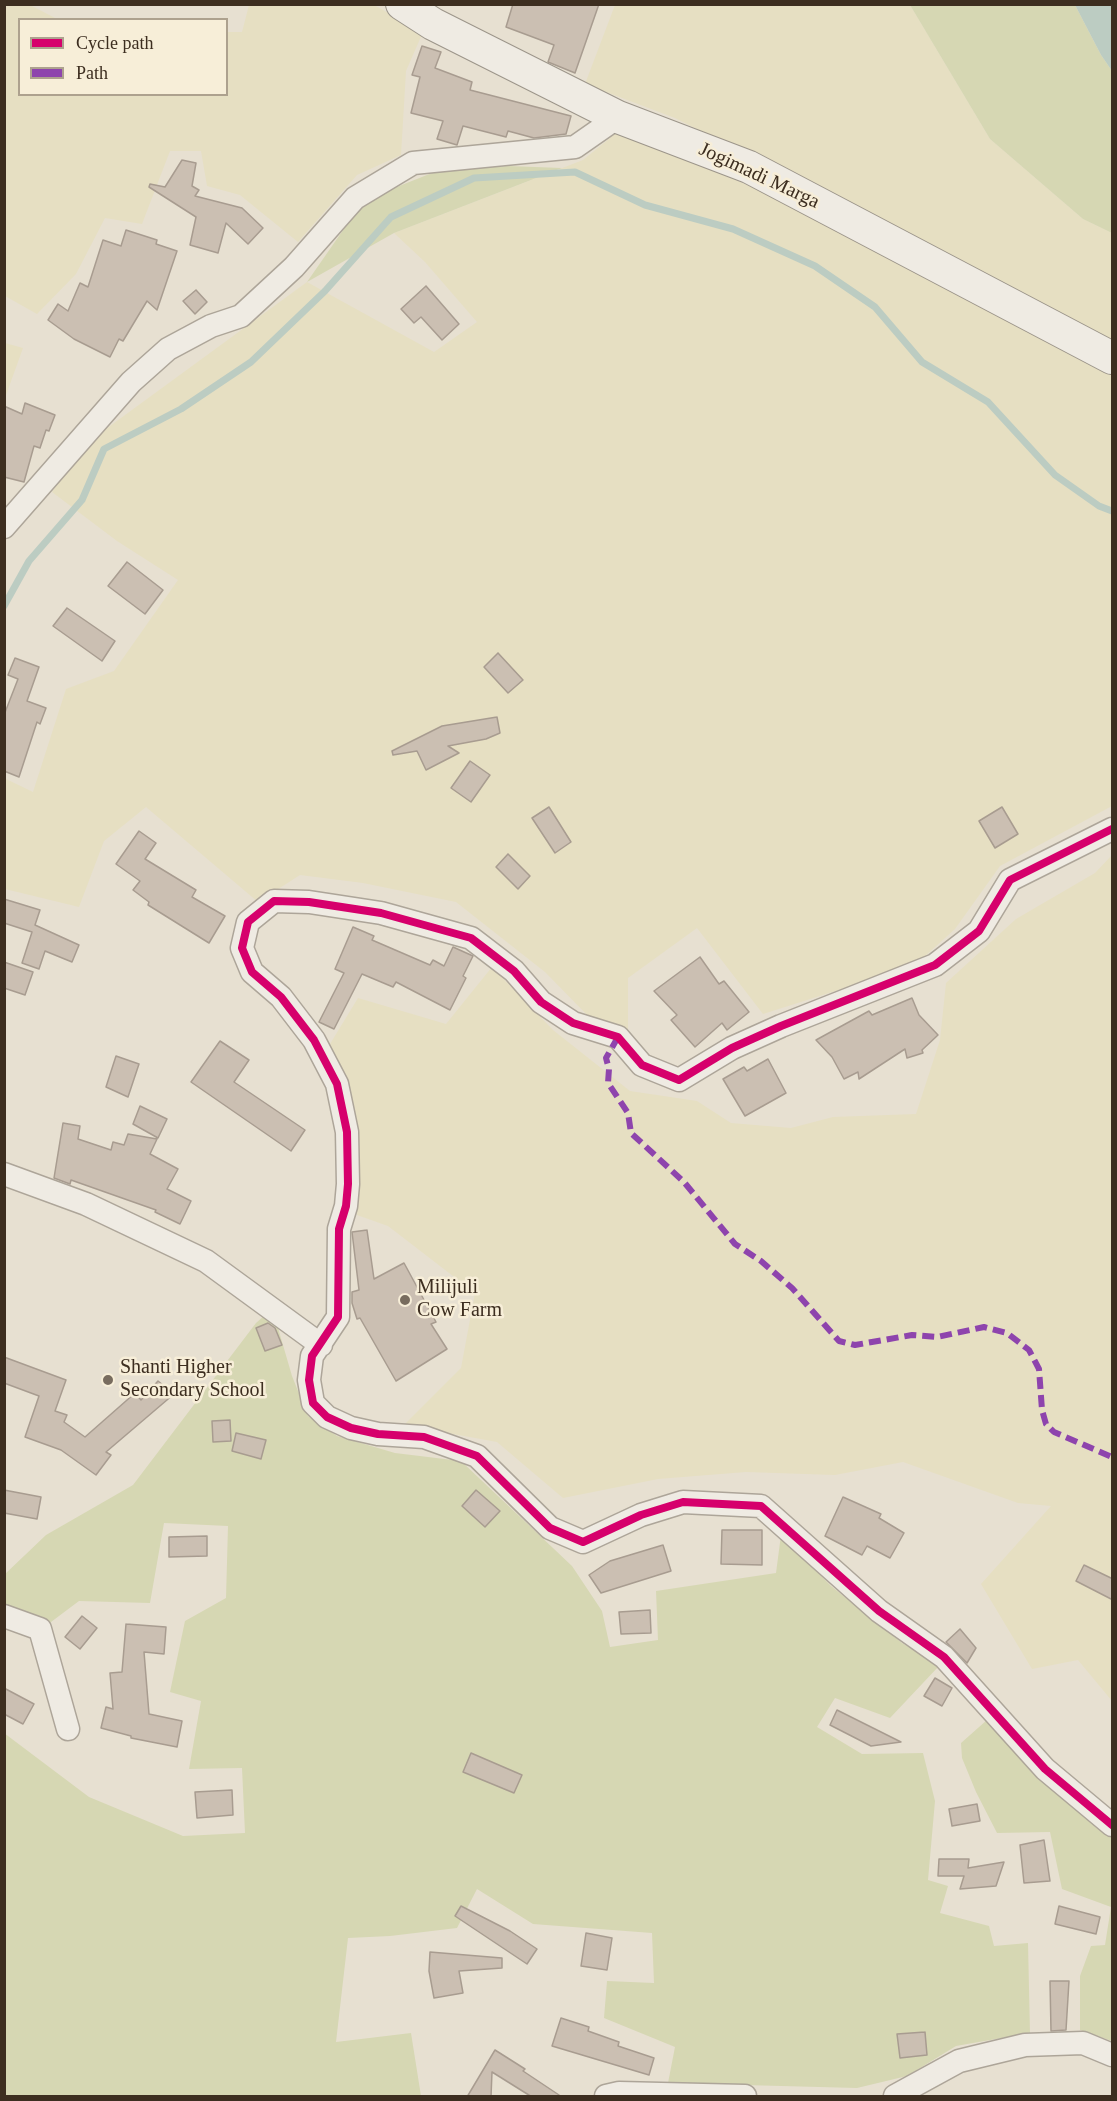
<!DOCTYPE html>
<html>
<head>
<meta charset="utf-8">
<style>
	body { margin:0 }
	#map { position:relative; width:1117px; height:2101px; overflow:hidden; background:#e7e0d1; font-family:Georgia,serif }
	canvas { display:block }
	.frame { position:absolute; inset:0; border:6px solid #3d2e20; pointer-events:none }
	.legend { position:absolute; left:18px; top:18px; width:210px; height:78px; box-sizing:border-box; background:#f7eed8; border:2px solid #ada18e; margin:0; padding:8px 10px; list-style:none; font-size:18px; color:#3d2e20 }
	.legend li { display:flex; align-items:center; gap:12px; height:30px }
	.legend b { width:30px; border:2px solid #ada18e }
</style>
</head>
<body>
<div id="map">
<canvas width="1117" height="2101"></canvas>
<div class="frame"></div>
<ul class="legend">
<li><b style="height:8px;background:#d6006c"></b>Cycle path</li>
<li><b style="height:8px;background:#8e44ad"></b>Path</li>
</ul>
</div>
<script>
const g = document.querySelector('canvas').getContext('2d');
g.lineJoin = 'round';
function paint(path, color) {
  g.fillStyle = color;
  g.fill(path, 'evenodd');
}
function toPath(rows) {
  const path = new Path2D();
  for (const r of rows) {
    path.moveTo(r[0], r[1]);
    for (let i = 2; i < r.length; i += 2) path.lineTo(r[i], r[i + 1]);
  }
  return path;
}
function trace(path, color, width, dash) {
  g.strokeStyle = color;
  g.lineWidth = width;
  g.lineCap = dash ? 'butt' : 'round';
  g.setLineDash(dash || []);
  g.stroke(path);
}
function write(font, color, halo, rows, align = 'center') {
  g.font = font + ' Georgia,serif';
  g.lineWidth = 5;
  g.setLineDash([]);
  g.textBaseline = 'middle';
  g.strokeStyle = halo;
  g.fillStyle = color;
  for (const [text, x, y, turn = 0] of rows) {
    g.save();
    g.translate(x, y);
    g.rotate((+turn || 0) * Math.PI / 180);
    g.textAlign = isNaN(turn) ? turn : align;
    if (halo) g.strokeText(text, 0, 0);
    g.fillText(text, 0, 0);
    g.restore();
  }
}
const farmland = toPath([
	[5,5,30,5,57,19,20,20,20,94,226,94,227,32,242,32,249,5,374,5,423,32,406,71,401,155,357,175,298,242,240,195,207,186,201,151,170,151,142,224,105,218,76,274,37,314,5,296],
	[615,5,910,5,990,139,1083,219,1112,233,1112,340,675,118,585,84],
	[620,130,768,194,1112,376,1112,806,1000,866,955,929,914,966,763,1014,697,928,628,978,628,1029,591,1019,545,972,456,902,363,883,300,875,258,902,146,807,104,841,79,907,5,889,4,778,33,792,66,689,114,671,178,580,117,541,52,492,84,445,307,282,434,352,477,322,425,262,394,233,583,160],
	[5,343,23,348,5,398,4,343],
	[1112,855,1112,1701,1078,1660,1032,1669,981,1584,1051,1506,1018,1503,903,1462,835,1475,746,1472,658,1479,563,1498,497,1442,404,1425,461,1368,475,1293,388,1226,357,1215,357,1137,343,1078,330,1044,358,998,446,1024,492,967,553,1030,630,1091,697,1101,731,1123,791,1128,833,1117,916,1114,940,1040,946,983,1016,919,1095,873]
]);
const green = toPath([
	[910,5,1075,5,1101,55,1112,71,1112,233,1083,219,990,139],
	[508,166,562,168,394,233,307,282,364,200,437,171],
	[265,1315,276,1321,292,1376,308,1416,337,1436,395,1453,461,1461,572,1566,602,1611,610,1647,658,1640,656,1591,776,1573,781,1535,831,1586,902,1643,939,1666,890,1718,835,1698,817,1727,862,1754,923,1753,935,1801,928,1880,948,1886,940,1913,989,1926,994,1946,1028,1943,1030,2033,956,2046,907,2076,857,2088,668,2083,675,2047,604,2018,607,1981,654,1983,652,1933,533,1924,477,1889,457,1928,390,1936,348,1938,336,2042,411,2033,421,2096,5,2096,4,1733,89,1797,183,1836,245,1833,242,1768,189,1769,201,1701,170,1692,185,1621,226,1598,228,1526,164,1523,150,1603,79,1601,35,1634,5,1610,4,1575,46,1535,133,1485,256,1323],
	[987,1720,1059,1793,1112,1836,1112,2041,1080,2030,1080,1976,1091,1946,1105,1945,1111,1907,1062,1889,1050,1832,997,1833,976,1792,962,1758,961,1743]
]);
const water = toPath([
	[1075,5,1112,5,1112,71,1101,55]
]);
const stream = toPath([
	[4,606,29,561,82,500,104,449,181,409,251,362,325,291,391,217,474,178,575,172,645,205,733,229,815,266,875,307,922,362,988,402,1055,475,1099,506,1112,511]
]);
const building = toPath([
	[513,4,599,4,575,73,548,62,554,45,506,27,513,4],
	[422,46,441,52,435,68,472,82,470,90,571,116,566,134,534,138,508,131,506,137,463,126,457,145,437,139,443,121,411,113,420,77,412,75,422,46],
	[182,160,196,163,192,186,199,190,195,196,242,208,263,228,248,244,226,223,218,253,190,245,196,217,149,187,150,184,165,187,182,160],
	[126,230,157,240,156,244,177,251,157,310,147,301,123,341,119,339,110,357,74,339,48,320,58,304,68,311,80,283,88,287,103,240,121,246,126,230],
	[426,286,459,324,442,340,421,317,414,323,401,309,426,286],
	[196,290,207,302,195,314,183,301,196,290],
	[25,403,55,415,49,431,46,430,40,448,34,446,24,482,4,477,4,406,22,414,25,403],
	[127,562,163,590,145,614,108,586,127,562],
	[67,608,115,641,102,661,53,626,67,608],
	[498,653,523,680,508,693,484,667,498,653],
	[15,658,39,667,27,701,46,708,40,724,37,722,19,777,4,771,4,715,18,679,8,675,15,658],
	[497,717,500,733,486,739,448,746,459,753,426,770,417,751,393,755,392,751,442,726,497,717],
	[470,761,490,775,471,802,451,788,470,761],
	[549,807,571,842,555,853,532,818,549,807],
	[1002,807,1018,834,995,848,979,821,1002,807],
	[139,831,156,843,145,859,196,890,192,897,225,916,209,943,148,905,149,902,133,890,140,881,116,864,139,831],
	[508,854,530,876,518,889,496,867,508,854],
	[4,899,40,910,35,925,79,945,72,962,45,951,39,969,22,963,32,932,4,923,4,899],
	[353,927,374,936,372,940,430,965,433,960,444,966,453,947,473,956,463,976,466,978,450,1010,396,982,393,987,362,974,334,1029,319,1022,344,973,335,969,353,927],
	[700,957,719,984,724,981,749,1012,727,1030,722,1023,695,1047,671,1020,677,1015,654,991,700,957],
	[4,962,33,972,25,995,4,988,4,962],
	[912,998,919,1015,938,1035,922,1050,923,1053,907,1058,905,1049,859,1079,858,1072,844,1079,832,1057,816,1040,869,1011,872,1015,912,998],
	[220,1041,249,1060,234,1082,305,1130,291,1151,191,1082,220,1041],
	[116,1056,139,1064,128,1097,106,1087,116,1056],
	[768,1059,786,1093,745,1116,723,1079,744,1067,747,1071,768,1059],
	[140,1106,167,1119,158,1138,133,1124,140,1106],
	[63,1123,80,1126,78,1139,111,1150,113,1142,124,1145,128,1134,157,1139,150,1154,178,1169,167,1189,191,1201,180,1224,155,1212,156,1210,71,1180,70,1184,54,1178,63,1123],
	[367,1230,374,1279,404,1263,436,1322,431,1324,447,1349,396,1381,360,1318,357,1319,352,1303,352,1292,359,1290,352,1232,367,1230],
	[268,1323,275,1328,282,1345,265,1351,256,1328,268,1323],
	[4,1357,66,1380,55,1411,67,1415,64,1422,85,1437,135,1393,141,1400,158,1381,174,1394,106,1452,111,1455,96,1475,61,1450,25,1437,39,1396,4,1383,4,1357],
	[230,1420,231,1441,213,1442,212,1421,230,1420],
	[236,1433,266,1440,261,1459,232,1451,236,1433],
	[4,1490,41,1497,37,1519,4,1513,4,1490],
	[476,1490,500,1511,485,1527,462,1506,476,1490],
	[843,1497,881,1514,879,1518,904,1533,890,1558,867,1546,862,1555,825,1536,843,1497],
	[722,1530,762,1530,762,1565,721,1564,722,1530],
	[207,1536,207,1556,169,1557,169,1537,207,1536],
	[663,1545,671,1571,601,1593,589,1575,610,1561,663,1545],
	[1084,1565,1113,1579,1113,1600,1076,1581,1084,1565],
	[650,1610,651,1633,621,1634,619,1612,650,1610],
	[82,1616,97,1628,80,1649,65,1637,82,1616],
	[126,1624,166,1627,164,1654,144,1652,149,1714,182,1721,177,1747,131,1738,131,1736,101,1728,106,1707,113,1709,110,1673,122,1672,126,1624],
	[960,1629,976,1648,967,1663,946,1642,960,1629],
	[935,1678,952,1688,942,1706,924,1696,935,1678],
	[4,1688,34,1704,23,1724,4,1714,4,1688],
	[837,1710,901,1742,871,1746,830,1725,837,1710],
	[471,1753,522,1775,514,1793,463,1772,471,1753],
	[232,1790,233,1815,197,1818,195,1792,232,1790],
	[977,1804,980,1821,952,1826,949,1809,977,1804],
	[1044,1840,1050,1881,1024,1883,1020,1845,1044,1840],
	[939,1859,969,1859,968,1868,1004,1862,996,1886,960,1889,964,1876,938,1876,939,1859],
	[461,1906,510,1931,537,1949,527,1964,455,1916,461,1906],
	[1059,1906,1100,1917,1096,1934,1055,1924,1059,1906],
	[586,1933,612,1938,607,1970,581,1966,586,1933],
	[430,1952,502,1958,502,1968,459,1971,463,1993,434,1998,429,1971,430,1952],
	[1050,1981,1069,1981,1066,2030,1051,2031,1050,1981],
	[561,2018,589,2027,588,2031,619,2042,618,2046,654,2058,649,2075,552,2046,561,2018],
	[925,2032,927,2055,900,2058,897,2034,925,2032],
	[495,2050,525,2069,523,2071,562,2097,532,2097,492,2072,491,2097,467,2097,495,2050]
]);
const minor = toPath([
	[4,527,131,382,168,349,211,326,241,316,294,267,355,198,413,163,575,147,618,117],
	[1112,829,1010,880,979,931,935,965,781,1026,732,1048,679,1080,642,1065,618,1037,573,1023,541,1002,514,971,471,938,381,913,309,902,274,901,248,922,242,948,252,972,281,997,314,1040,337,1084,347,1132,348,1184,346,1206,339,1229,338,1317,312,1356,309,1380,313,1403,327,1417,351,1428,378,1434,424,1437,477,1456,550,1528,583,1542,641,1515,683,1502,761,1506,879,1611,944,1657,1045,1769,1112,1825],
	[4,1174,86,1204,206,1261,321,1345],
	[4,1616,40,1629,68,1729],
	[606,2096,619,2093,745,2096],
	[895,2096,959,2061,1025,2045,1083,2043,1112,2055]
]);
const secondary = toPath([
	[402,4,433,24,618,117,749,167,1112,358]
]);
const quiet = toPath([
	[618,1037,606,1058,609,1069,608,1083,628,1113,631,1133,684,1182,735,1244,761,1261,792,1288,839,1341,855,1345,912,1335,937,1337,984,1327,1007,1333,1029,1350,1039,1369,1042,1410,1046,1424,1054,1432,1112,1457]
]);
const cycleway = toPath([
	[1112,829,1010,880,979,931,935,965,781,1026,732,1048,679,1080,642,1065,618,1037,573,1023,541,1002,514,971,471,938,381,913,309,902,274,901,248,922,242,948,252,972,281,997,314,1040,337,1084,347,1132,348,1184,346,1206,339,1229,338,1317,312,1356,309,1380,313,1403,327,1417,351,1428,378,1434,424,1437,477,1456,550,1528,583,1542,641,1515,683,1502,761,1506,879,1611,944,1657,1045,1769,1112,1825]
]);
const markers = [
	[405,1300,6,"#786c5e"],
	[108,1380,6,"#786c5e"]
];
const streetNames = [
	["Jogimadi Marga",759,176,25]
];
const poiNames = [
	["Milijuli",417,1288],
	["Cow Farm",417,1311],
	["Shanti Higher",120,1368],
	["Secondary School",120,1391]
];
paint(farmland, '#e6dfc2');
paint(green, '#d6d7b3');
paint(water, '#bcccc2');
trace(stream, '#bcccc2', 7);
paint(building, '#cbbfb2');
trace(building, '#a89c90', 1.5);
trace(minor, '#ada599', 25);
trace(secondary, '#9c958a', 34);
trace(minor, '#efebe3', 22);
trace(secondary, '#efebe3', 32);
trace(quiet, '#8e44ad', 6, [12, 6]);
trace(cycleway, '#d6006c', 8);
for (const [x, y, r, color] of markers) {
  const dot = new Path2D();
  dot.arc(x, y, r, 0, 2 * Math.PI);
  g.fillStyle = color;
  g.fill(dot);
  trace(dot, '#f7eed8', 2);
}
write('20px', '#3d2e20', '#f7eed8', streetNames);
write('20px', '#3d2e20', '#f7eed8', poiNames, 'left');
</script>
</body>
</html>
